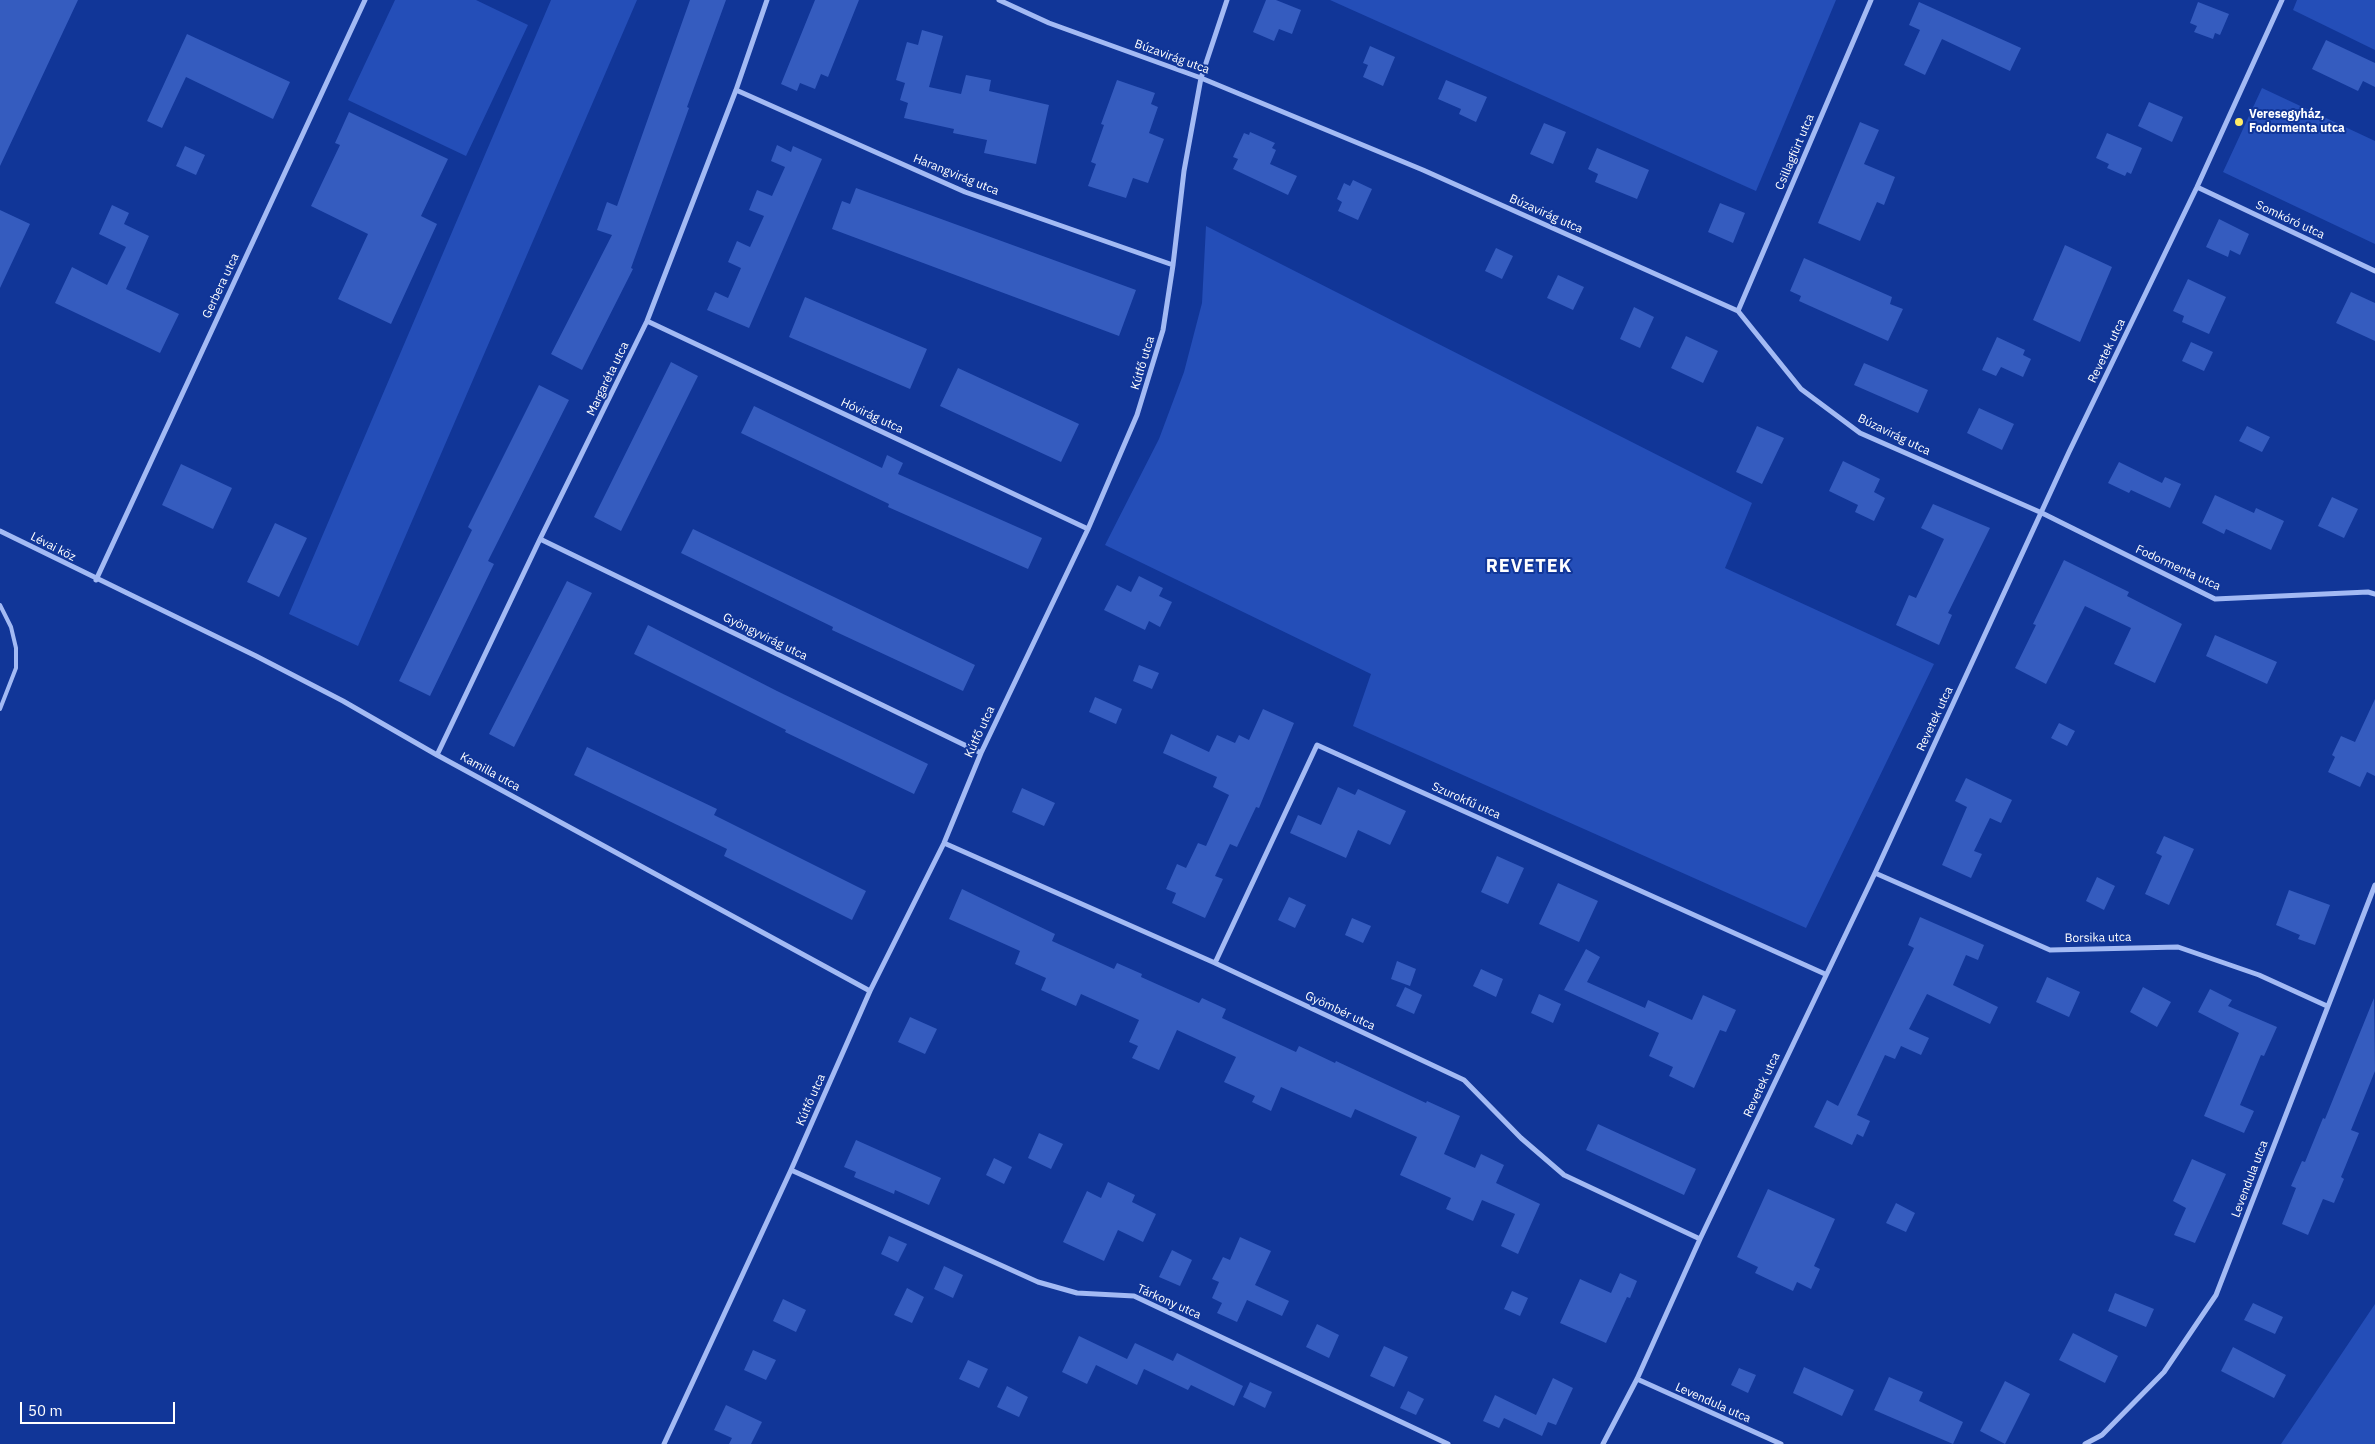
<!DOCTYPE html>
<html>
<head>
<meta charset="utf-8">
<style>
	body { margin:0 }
	#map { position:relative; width:2375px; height:1444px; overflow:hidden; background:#113698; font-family:"IBM Plex Sans",sans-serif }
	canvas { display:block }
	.scale { position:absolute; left:20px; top:1402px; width:155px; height:22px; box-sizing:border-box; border:2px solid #fff; border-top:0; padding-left:6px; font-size:15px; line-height:18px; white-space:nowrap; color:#fff; -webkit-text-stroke:4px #113698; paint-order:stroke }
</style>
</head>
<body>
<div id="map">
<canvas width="2375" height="1444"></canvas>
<div class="scale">50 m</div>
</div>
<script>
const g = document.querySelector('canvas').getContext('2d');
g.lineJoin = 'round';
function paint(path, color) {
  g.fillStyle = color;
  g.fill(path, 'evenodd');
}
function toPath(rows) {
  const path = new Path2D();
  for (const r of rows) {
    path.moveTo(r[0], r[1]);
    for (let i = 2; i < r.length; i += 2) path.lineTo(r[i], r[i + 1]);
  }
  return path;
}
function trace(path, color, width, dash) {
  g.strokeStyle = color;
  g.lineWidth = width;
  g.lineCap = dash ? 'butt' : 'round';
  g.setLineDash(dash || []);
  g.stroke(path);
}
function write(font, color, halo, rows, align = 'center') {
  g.font = font + ' "IBM Plex Sans",sans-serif';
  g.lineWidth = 4;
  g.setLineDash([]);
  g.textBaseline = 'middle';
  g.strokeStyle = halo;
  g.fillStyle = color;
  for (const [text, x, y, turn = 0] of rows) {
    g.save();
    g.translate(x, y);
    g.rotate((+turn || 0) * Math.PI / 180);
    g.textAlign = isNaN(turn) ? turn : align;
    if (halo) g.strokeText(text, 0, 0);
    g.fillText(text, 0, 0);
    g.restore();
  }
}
const green = toPath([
	[395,0,476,0,528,25,466,156,348,100],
	[551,0,637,0,358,646,289,614],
	[1330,0,1836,0,1756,191],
	[2297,0,2375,0,2375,50,2293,10],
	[2262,88,2375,141,2375,244,2223,172],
	[1206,226,1752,503,1725,568,1934,664,1806,928,1353,726,1371,674,1105,545,1159,439,1184,372,1202,303],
	[2375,1304,2375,1444,2281,1444]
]);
const building = toPath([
	[0,0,78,0,0,166],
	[690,0,726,0,687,107,689,108,631,268,633,269,582,370,551,354,612,235,597,230,607,202,617,206],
	[815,0,859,0,828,77,821,74,815,89,800,83,797,91,781,84],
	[1266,0,1276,0,1301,10,1292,34,1279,29,1274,41,1253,32],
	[1919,2,2021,48,2010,71,1942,39,1925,75,1904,65,1920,30,1909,25],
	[2198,2,2229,14,2220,35,2215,33,2213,39,2194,32,2197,26,2190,23],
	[922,30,943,36,929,87,961,94,966,75,991,80,989,91,1049,105,1036,164,984,153,987,140,953,133,954,129,904,118,908,103,900,100,905,83,896,80,907,42,918,45],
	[187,34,290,82,273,119,186,77,162,128,147,121],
	[2326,40,2375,63,2375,87,2363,81,2358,91,2312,69],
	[1370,46,1395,57,1383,86,1363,77,1368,65,1363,63],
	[1117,80,1155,93,1151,104,1158,107,1149,133,1164,139,1148,183,1133,178,1126,198,1088,186,1096,164,1091,162,1104,125,1101,124],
	[1446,80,1487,97,1476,122,1459,114,1461,109,1438,99],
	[2149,102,2183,117,2172,142,2138,126],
	[349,112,448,159,421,216,437,224,391,324,338,299,368,234,311,206,340,145,335,143],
	[1860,122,1879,130,1864,164,1895,177,1884,205,1877,202,1860,241,1818,223],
	[1544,123,1566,132,1553,164,1530,154],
	[1250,132,1275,143,1272,148,1276,150,1270,164,1297,176,1288,195,1233,169,1238,159,1233,157,1244,133,1249,135],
	[2107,133,2142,148,2131,174,2127,172,2125,176,2107,168,2109,164,2096,158],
	[777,145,791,152,793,146,822,159,749,328,707,310,715,292,728,298,741,268,728,262,737,241,750,247,764,216,749,210,757,190,772,196,785,167,771,161],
	[185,146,205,155,196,175,176,166],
	[1597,148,1649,170,1637,199,1595,182,1598,174,1588,169],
	[1353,180,1372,189,1358,220,1338,211,1342,202,1337,199,1344,183,1350,186],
	[856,188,1136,290,1119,336,832,229,842,201,850,204],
	[1720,203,1745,213,1733,243,1708,232],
	[112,205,129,213,124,224,149,236,126,289,179,314,160,353,55,303,72,267,107,285,126,247,99,234],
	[0,210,30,224,0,288],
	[2219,219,2249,234,2240,255,2230,250,2228,257,2206,247],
	[2065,245,2112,267,2080,342,2033,320],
	[1496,248,1513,256,1502,279,1485,271],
	[1804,258,1892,297,1890,304,1903,309,1888,341,1799,301,1801,296,1790,291],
	[1558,275,1584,287,1573,310,1547,298],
	[2188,279,2226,297,2209,334,2182,322,2184,316,2173,311],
	[2351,292,2375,303,2375,341,2336,323],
	[805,297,927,349,910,389,789,337],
	[1634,307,1654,317,1640,348,1620,339],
	[1686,336,1718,351,1703,383,1671,368],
	[1997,337,2025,350,2023,355,2031,359,2023,377,2001,367,1996,376,1982,370],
	[2191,342,2213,352,2204,371,2182,361],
	[671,362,698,376,621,531,594,517],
	[1864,363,1928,390,1918,413,1854,385],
	[958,368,1079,424,1061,462,940,406],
	[539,385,569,400,488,561,494,564,430,696,399,681,472,530,468,527],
	[754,406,882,468,887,455,903,463,898,474,1042,538,1028,569,888,507,889,504,741,433],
	[1979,408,2014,424,2002,450,1967,433],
	[1757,426,1784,438,1762,484,1736,472],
	[2247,426,2270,437,2262,452,2239,441],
	[1843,461,1880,479,1874,492,1885,498,1874,521,1855,512,1858,505,1829,491],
	[2119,462,2162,483,2165,477,2181,484,2170,508,2131,490,2129,493,2108,483],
	[181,464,232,488,213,529,162,505],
	[2215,495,2254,513,2256,508,2284,521,2271,550,2226,529,2224,534,2202,523],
	[2332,497,2358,509,2344,538,2318,526],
	[1933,504,1990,528,1948,613,1952,615,1939,645,1896,625,1909,595,1916,598,1944,539,1921,528],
	[275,523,307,538,279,597,247,582],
	[693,529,975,665,963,691,832,630,833,627,681,553],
	[2064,560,2129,592,2127,596,2182,624,2155,683,2114,664,2131,628,2085,606,2046,684,2015,668,2036,625,2033,624],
	[1139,576,1163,588,1159,596,1172,602,1160,627,1149,621,1145,630,1104,610,1117,585,1131,592],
	[567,581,592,593,514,747,489,734],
	[648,625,777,691,928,764,914,794,785,732,786,730,634,654],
	[2215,635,2277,662,2267,684,2206,656],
	[1139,665,1159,673,1152,689,1133,681],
	[1095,697,1122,709,1116,724,1089,712],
	[2375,699,2375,776,2367,772,2360,787,2328,772,2335,757,2332,755,2341,736,2355,742],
	[1263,709,1294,723,1259,808,1256,807,1237,847,1230,844,1215,876,1223,879,1205,918,1172,903,1176,893,1166,889,1177,864,1186,868,1198,843,1206,846,1229,795,1213,787,1217,777,1163,753,1171,734,1209,752,1217,735,1235,743,1239,735,1249,740],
	[2059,723,2075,731,2067,746,2051,738],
	[587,747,717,809,714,815,866,891,852,920,724,856,727,849,574,775],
	[1966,778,2012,800,2001,823,1990,818,1974,851,1982,854,1971,878,1942,865,1967,807,1955,801],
	[1338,787,1355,795,1358,789,1406,811,1390,845,1358,830,1346,858,1290,833,1298,815,1321,825],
	[1022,788,1055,803,1044,826,1012,812],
	[2164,836,2194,849,2169,905,2145,894,2162,856,2156,853],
	[1497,856,1524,868,1508,904,1481,892],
	[2097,877,2115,886,2104,910,2086,901],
	[1558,883,1598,901,1579,942,1539,924],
	[962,889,1055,934,1052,941,1114,969,1117,963,1142,974,1141,977,1199,1003,1202,998,1226,1009,1222,1018,1296,1052,1299,1046,1335,1063,1336,1061,1426,1103,1427,1101,1460,1116,1444,1154,1475,1168,1481,1154,1504,1165,1496,1183,1540,1204,1518,1254,1501,1246,1515,1214,1482,1200,1473,1221,1446,1209,1451,1198,1400,1175,1417,1137,1355,1109,1351,1118,1281,1087,1271,1111,1252,1102,1255,1096,1224,1082,1236,1057,1177,1030,1159,1070,1132,1058,1138,1046,1129,1042,1139,1020,1081,994,1076,1006,1041,990,1046,978,1015,964,1020,951,949,919],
	[2289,890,2330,905,2315,945,2298,939,2300,935,2276,925],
	[1289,897,1306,905,1295,928,1278,920],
	[1920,917,1984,945,1978,960,1966,955,1953,985,1998,1007,1990,1024,1927,994,1909,1029,1929,1038,1921,1055,1901,1046,1895,1059,1885,1055,1857,1115,1870,1121,1863,1137,1857,1134,1852,1145,1814,1127,1827,1100,1838,1106,1914,948,1908,945],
	[1352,918,1371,926,1363,943,1345,935],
	[1586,949,1600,957,1587,982,1645,1008,1648,1000,1692,1020,1703,995,1736,1010,1726,1032,1720,1030,1694,1088,1669,1076,1673,1067,1649,1056,1659,1033,1564,990],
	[1397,961,1416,969,1410,986,1391,979],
	[1481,969,1503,979,1496,997,1473,986],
	[2047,977,2080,992,2069,1017,2036,1002],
	[1405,987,1422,995,1414,1014,1396,1006],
	[2143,987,2171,1002,2157,1027,2130,1012],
	[2210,989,2232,1000,2228,1006,2277,1027,2264,1056,2261,1055,2240,1105,2254,1111,2244,1133,2204,1116,2239,1033,2198,1012],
	[1539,994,1561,1004,1553,1023,1531,1013],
	[2374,998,2375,1071,2351,1130,2359,1133,2341,1177,2344,1179,2334,1203,2323,1199,2308,1235,2282,1224,2296,1188,2291,1186,2302,1161,2305,1162,2323,1118,2325,1119],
	[910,1017,937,1029,925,1054,898,1042],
	[1598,1124,1696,1169,1684,1195,1586,1150],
	[1039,1133,1063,1144,1051,1169,1028,1158],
	[856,1140,941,1178,929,1205,895,1190,894,1194,854,1177,856,1172,844,1167],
	[994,1158,1012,1167,1004,1184,986,1175],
	[2192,1159,2226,1174,2195,1243,2174,1235,2186,1208,2173,1201],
	[1108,1182,1135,1195,1132,1202,1156,1214,1143,1242,1118,1230,1104,1261,1063,1242,1087,1191,1101,1198],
	[1768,1189,1835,1219,1814,1266,1820,1269,1811,1289,1797,1282,1793,1291,1755,1273,1758,1267,1737,1257],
	[1896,1203,1915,1213,1906,1232,1886,1223],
	[889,1236,907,1244,898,1262,881,1254],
	[1240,1237,1271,1251,1255,1285,1289,1301,1282,1316,1247,1300,1237,1322,1217,1313,1222,1303,1212,1298,1219,1282,1212,1279,1223,1257,1230,1260],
	[1172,1250,1192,1260,1180,1286,1159,1277],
	[944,1266,963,1275,953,1298,934,1289],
	[1620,1273,1637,1281,1630,1298,1627,1297,1606,1343,1560,1323,1580,1279,1611,1293],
	[907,1288,924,1297,912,1323,894,1315],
	[1512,1291,1528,1298,1520,1316,1504,1309],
	[2115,1293,2154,1309,2146,1327,2108,1311],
	[783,1299,806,1310,796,1332,773,1321],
	[2253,1303,2283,1317,2275,1334,2244,1320],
	[1317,1324,1339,1335,1329,1358,1306,1347],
	[2073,1333,2118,1356,2105,1383,2059,1360],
	[1079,1336,1127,1359,1135,1343,1173,1361,1177,1353,1243,1386,1234,1406,1191,1385,1188,1390,1144,1369,1137,1385,1096,1365,1087,1384,1062,1372],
	[1384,1346,1408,1357,1394,1387,1370,1376],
	[2233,1347,2286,1375,2274,1398,2221,1371],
	[753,1350,776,1360,766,1380,744,1370],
	[968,1360,988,1369,979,1388,959,1379],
	[1804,1367,1854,1390,1842,1416,1793,1393],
	[1739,1368,1756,1375,1748,1393,1731,1385],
	[1889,1377,1923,1392,1919,1401,1963,1422,1953,1444,1874,1410],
	[1553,1378,1573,1388,1556,1425,1548,1422,1542,1436,1504,1418,1499,1428,1483,1421,1495,1395,1536,1415],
	[2005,1381,2030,1394,2005,1444,1980,1431],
	[1250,1382,1272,1392,1265,1408,1243,1397],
	[1007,1386,1028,1397,1019,1417,997,1407],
	[1408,1391,1424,1399,1416,1415,1400,1408],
	[726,1405,762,1422,751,1444,729,1444,732,1438,714,1430]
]);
const service = toPath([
	[0,605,11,627,16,648,16,668,0,709]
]);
const minor = toPath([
	[999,0,1049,23,1201,78,1423,170,1738,311,1801,389,1860,433,2042,513,2215,599,2368,592,2375,594],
	[736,90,965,192,1173,265],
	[2197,187,2375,271],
	[1738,311,1871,0],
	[647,321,1088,529],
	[0,531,256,656,343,701,437,755,870,991],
	[540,539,981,753],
	[96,580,365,0],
	[437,755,540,539,647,321,736,90,767,0],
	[944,843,1215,963,1464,1080,1521,1138,1564,1175,1700,1239],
	[1875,873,2050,950,2178,947,2259,975,2327,1006],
	[1215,963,1317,745,1825,974],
	[791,1170,1038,1282,1077,1293,1134,1296,1448,1444],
	[1637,1379,1781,1444],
	[664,1444,791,1170,870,991,944,843,981,753,1088,529,1137,415,1163,330,1173,265,1184,171,1201,78,1227,0],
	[1603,1444,1637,1379,1700,1239,1875,873,2069,452,2197,187,2282,0],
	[2085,1444,2102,1435,2164,1372,2216,1295,2375,885]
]);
const markers = [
	[2239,122,5,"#ffeb66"]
];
const streetNames = [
	["Búzavirág utca",1172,57,20],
	["Csillagfürt utca",1795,152,-67],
	["Harangvirág utca",956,175,22],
	["Búzavirág utca",1546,214,24],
	["Somkóró utca",2290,220,25],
	["Gerbera utca",221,286,-65],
	["Revetek utca",2107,351,-64],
	["Kútfő utca",1143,363,-73],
	["Margaréta utca",608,379,-64],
	["Hóvirág utca",872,416,25],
	["Búzavirág utca",1894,435,26],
	["Lévai köz",53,547,27],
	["Fodormenta utca",2178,568,25],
	["Gyöngyvirág utca",765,637,26],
	["Revetek utca",1935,719,-65],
	["Kútfő utca",980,732,-65],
	["Kamilla utca",490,772,29],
	["Szurokfű utca",1466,801,24],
	["Borsika utca",2098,938,-1],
	["Gyömbér utca",1340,1011,25],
	["Revetek utca",1762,1085,-65],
	["Kútfő utca",811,1100,-66],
	["Levendula utca",2250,1179,-69],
	["Tárkony utca",1169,1302,24],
	["Levendula utca",1713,1403,24]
];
const poiNames = [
	["Veresegyház,",2249,115],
	["Fodormenta utca",2249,129]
];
const districtNames = [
	["REVETEK",1529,567]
];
paint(green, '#244eb8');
paint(building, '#355cbf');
trace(service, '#a3baf4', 4);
trace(minor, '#a3baf4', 5);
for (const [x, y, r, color] of markers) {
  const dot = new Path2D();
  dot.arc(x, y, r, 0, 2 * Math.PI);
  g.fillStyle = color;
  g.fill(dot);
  trace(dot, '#113698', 2);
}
write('12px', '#fff', '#113698', streetNames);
write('bold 12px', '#fff', '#113698', poiNames, 'left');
g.letterSpacing = '1px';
write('bold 18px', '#fff', '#113698', districtNames);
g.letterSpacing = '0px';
</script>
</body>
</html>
